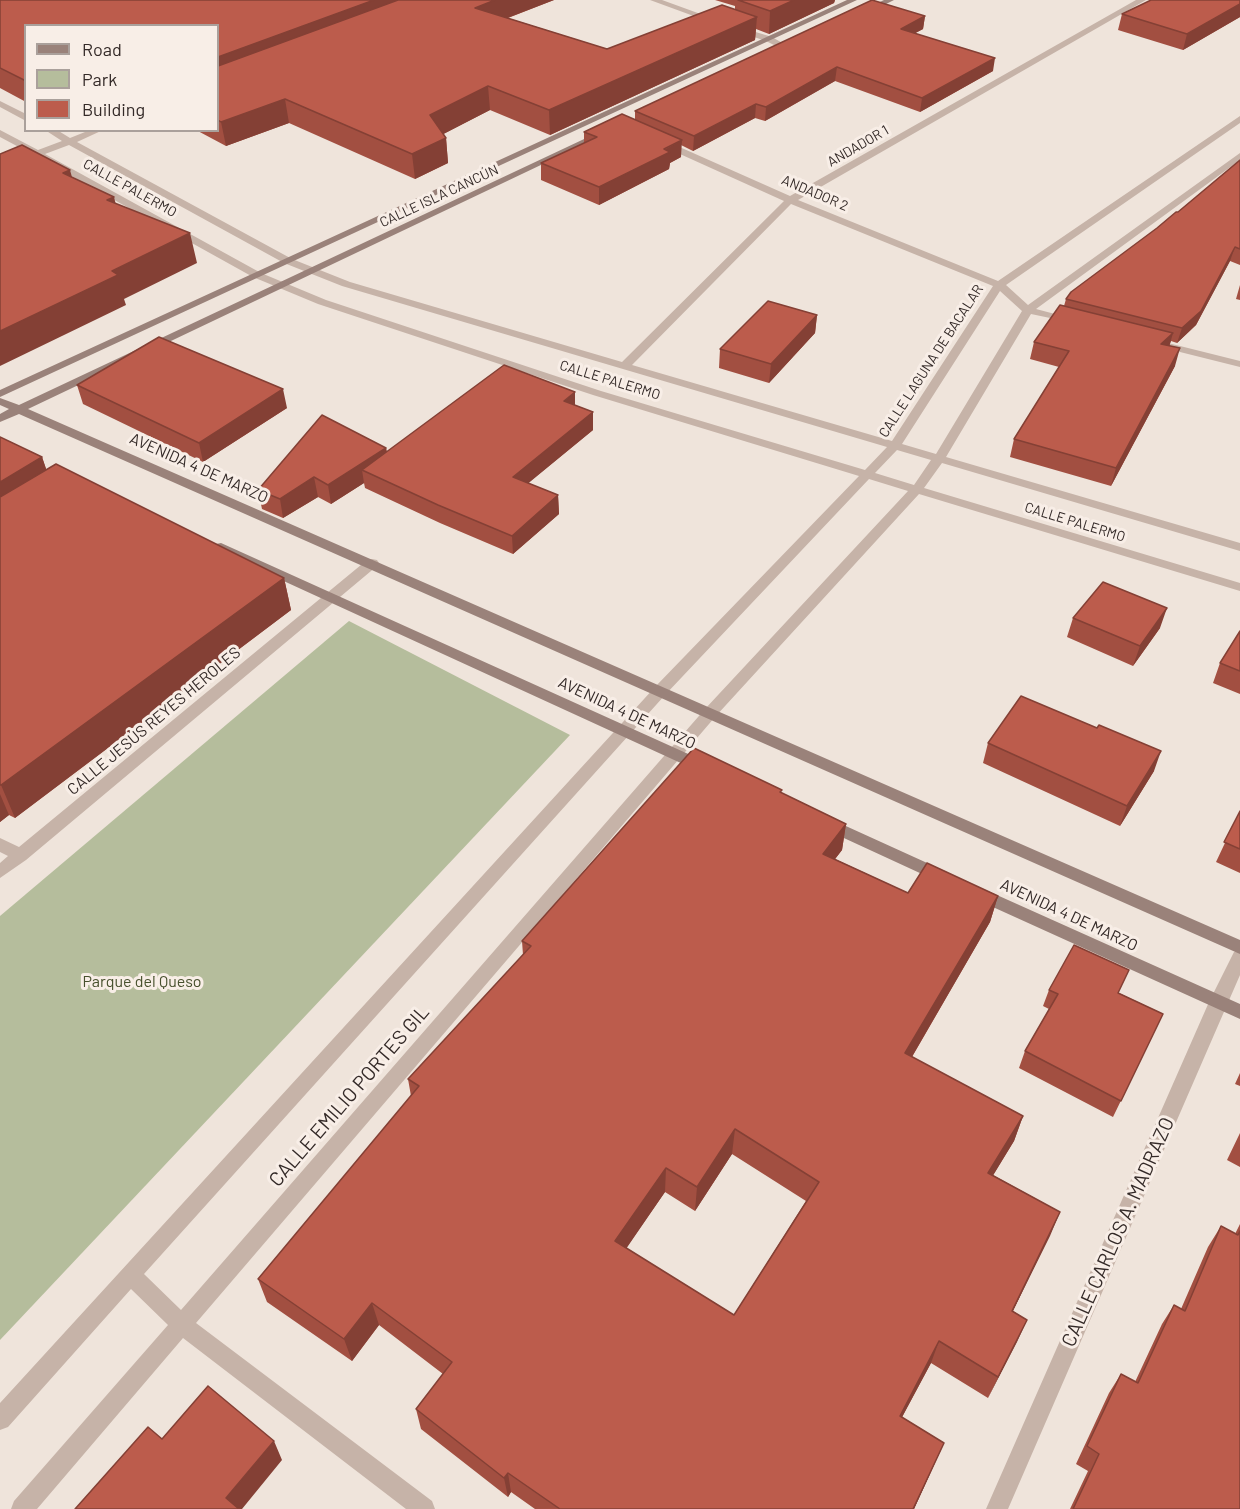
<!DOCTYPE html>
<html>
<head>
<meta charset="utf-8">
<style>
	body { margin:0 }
	#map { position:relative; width:1240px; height:1509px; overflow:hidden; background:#efe4db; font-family:Barlow,sans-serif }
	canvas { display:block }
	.legend { position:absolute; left:24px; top:24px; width:195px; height:108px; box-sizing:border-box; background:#f8eee7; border:2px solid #aaa09b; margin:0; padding:8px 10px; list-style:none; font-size:18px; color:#342a28 }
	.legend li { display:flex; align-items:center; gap:12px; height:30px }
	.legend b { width:30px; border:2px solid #aaa09b }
</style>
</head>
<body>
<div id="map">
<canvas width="1240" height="1509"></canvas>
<ul class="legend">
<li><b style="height:8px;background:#9a827a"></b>Road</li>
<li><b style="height:16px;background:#b5bd9c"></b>Park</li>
<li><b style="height:16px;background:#bc5c4c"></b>Building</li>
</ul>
</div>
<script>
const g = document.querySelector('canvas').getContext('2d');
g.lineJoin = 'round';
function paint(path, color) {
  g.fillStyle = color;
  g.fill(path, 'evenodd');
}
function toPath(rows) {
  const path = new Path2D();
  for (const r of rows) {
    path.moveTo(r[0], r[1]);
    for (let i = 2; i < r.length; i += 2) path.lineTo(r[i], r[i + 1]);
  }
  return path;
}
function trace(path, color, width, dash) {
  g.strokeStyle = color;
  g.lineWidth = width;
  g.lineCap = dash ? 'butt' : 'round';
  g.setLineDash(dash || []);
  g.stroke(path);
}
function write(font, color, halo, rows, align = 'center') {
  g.font = font + ' Barlow,sans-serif';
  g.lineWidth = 6;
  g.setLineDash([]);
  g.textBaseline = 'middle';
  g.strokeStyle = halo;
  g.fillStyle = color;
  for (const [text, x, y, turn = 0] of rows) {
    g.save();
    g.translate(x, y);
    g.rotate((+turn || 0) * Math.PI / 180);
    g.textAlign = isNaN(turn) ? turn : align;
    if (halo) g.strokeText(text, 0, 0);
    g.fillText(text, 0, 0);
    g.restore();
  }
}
const green = toPath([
	[349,621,570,735,0,1340,0,916]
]);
const street = toPath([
	[650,0,662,0,717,20,710,22,650,0],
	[1136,0,1146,0,798,200,998,281,1240,116,1240,123,1006,285,1028,305,1240,153,1240,160,1036,309,1074,319,1074,323,1031,314,946,457,1240,543,1240,551,942,463,924,488,1240,583,1240,591,919,494,715,717,196,1323,432,1501,435,1509,406,1509,183,1338,37,1509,11,1509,14,1501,168,1325,131,1289,8,1427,0,1430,0,1403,655,687,859,476,593,395,318,304,253,277,37,157,0,171,0,165,30,153,0,137,0,130,38,150,62,141,45,130,57,130,70,138,90,130,103,130,77,142,292,259,350,282,622,362,784,201,660,145,660,141,666,141,790,196,1136,0],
	[69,145,284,263,342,286,887,447,865,470,601,391,326,300,261,273,45,154,69,145],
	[791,204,993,286,892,441,632,365,791,204],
	[1000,291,1022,311,936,454,902,444,1000,291],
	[897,450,931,460,914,485,875,473,897,450],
	[869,479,908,491,705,709,181,1310,144,1274,665,695,869,479],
	[736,26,772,37,791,48,784,50,766,41,733,30,732,28,736,26],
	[0,101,26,114,26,121,0,107,0,101],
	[1160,341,1240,361,1240,367,1156,346,1155,344,1160,341],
	[372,559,377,560,379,563,377,566,26,860,0,878,0,863,8,856,0,852,0,838,19,847,367,560,372,559],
	[1240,950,1240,975,1008,1509,986,1509,1209,1002,1234,952,1240,950]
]);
const secondary = toPath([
	[847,0,857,0,0,397,0,390,847,0],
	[884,0,894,0,866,14,859,12,884,0],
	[599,132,606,134,28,409,1240,940,1240,954,19,414,0,422,0,414,9,409,0,405,0,398,19,405,599,132],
	[221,543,706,762,709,766,706,770,696,770,216,550,215,547,216,544,221,543],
	[826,817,947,872,949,876,947,880,941,882,935,880,820,827,818,823,820,819,826,817],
	[979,887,1240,1004,1240,1019,973,898,971,893,973,888,979,887]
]);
const wall = toPath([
	[0,0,554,0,508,18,607,49,735,9,735,6,715,0,835,0,834,3,769,34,756,29,755,40,550,135,490,110,443,134,446,138,448,163,415,179,289,123,226,146,196,130,218,130,218,26,26,26,26,102,0,88],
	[1240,0,1240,17,1183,50,1118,30,1122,14],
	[925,16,923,29,915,33,993,71,920,112,835,81,765,121,755,118,693,151,681,145,681,157,670,163,669,169,599,205,541,180,541,163,584,143,584,132,635,120,635,111],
	[1240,160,1240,265,1230,261,1196,325,1177,343,1171,341,1169,346,1175,366,1111,486,1010,457,1014,439,1059,367,1030,359,1034,342,1064,306,1066,299,1178,212],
	[1240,285,1240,300,1236,299],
	[817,315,815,333,769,383,719,368,720,349],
	[77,385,287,408,203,462,83,404],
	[575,405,593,412,593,430,528,483,558,495,559,514,513,554,440,523,365,488,364,483,331,504,318,497,283,518,262,509,258,490,386,448,387,452],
	[0,437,42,457,46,469,284,578,291,610,15,818,9,815,0,822],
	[1073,618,1160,628,1133,666,1067,637],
	[1240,631,1240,694,1213,683,1220,663],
	[988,743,1154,771,1120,826,983,763],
	[782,793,846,824,842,850,835,859,908,893,998,896,990,922,912,1057,1023,1116,1014,1141,993,1175,1060,1212,1013,1311,1027,1320,988,1398,931,1363,902,1417,944,1443,914,1509,535,1509,511,1492,508,1497,421,1429,416,1409,443,1374,379,1325,352,1361,267,1302,258,1279,411,1096,408,1079,523,955,522,941],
	[732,1154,806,1201,734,1315,626,1248,665,1192,695,1211],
	[1240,811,1240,873,1216,862],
	[1049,990,1119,993,1163,1014,1113,1117,1019,1068,1025,1051,1049,1009,1043,1006],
	[1240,1073,1240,1086,1235,1084],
	[1240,1133,1240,1167,1227,1160],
	[1240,1224,1240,1509,1070,1509,1088,1471,1076,1464,1109,1393,1121,1374,1135,1382,1162,1324,1174,1305,1181,1309,1208,1247,1221,1226,1235,1234]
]);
const shadedWall = toPath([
	[374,0,438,0,218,82,218,57],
	[495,0,554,0,476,30,475,8],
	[794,0,835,0,834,3,769,34,770,11],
	[1240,4,1240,17,1183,50,1187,34],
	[925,16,923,29,899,42,901,29],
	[757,17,755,40,550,135,549,110],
	[995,58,993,71,920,112,922,98],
	[837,67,835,81,765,121,766,107],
	[488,86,490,110,432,140,430,115],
	[285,99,289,123,226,146,221,122],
	[756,104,755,118,693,151,694,136],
	[446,138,448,163,415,179,412,154],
	[682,140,681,157,670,163,669,169,599,205,599,187],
	[70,170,78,199,63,173],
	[114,197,121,225,107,200],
	[190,233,197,263,124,299,126,305,0,366,0,331,112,271],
	[1235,247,1230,261,1196,325,1177,343,1182,328],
	[817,315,815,333,769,383,771,364],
	[1173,333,1168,351,1161,344],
	[1180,348,1175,366,1111,486,1116,468],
	[283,389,287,408,203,462,199,443],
	[575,392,575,410,564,401],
	[593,412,593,430,514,495,513,477],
	[386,448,389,468,362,470,364,483,331,504,328,485],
	[42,457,53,489,0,521,0,482],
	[314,477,318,497,283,518,280,499],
	[558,495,559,514,513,554,512,536],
	[284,578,291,610,15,818,1,785],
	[1167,608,1160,628,1133,666,1140,646],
	[1161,751,1154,771,1120,826,1127,806],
	[0,794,9,815,0,822],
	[846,824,842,850,819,880,823,854],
	[998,896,990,922,899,1079,905,1053],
	[1023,1116,1014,1141,980,1197,988,1173],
	[735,1129,732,1154,695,1211,697,1187],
	[666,1168,665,1192,615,1265,615,1241],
	[1060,1212,1050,1236,1002,1333,1012,1311],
	[372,1303,379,1325,352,1361,344,1339],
	[1027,1320,1017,1342,988,1398,998,1377],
	[939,1341,931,1363,892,1436,900,1416],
	[274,1441,282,1460,242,1509,233,1509,226,1498],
	[944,1443,914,1509,913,1509],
	[508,1473,511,1492,508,1497,504,1478]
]);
const building = toPath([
	[0,0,374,0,218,57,218,26,26,26,26,81,0,68,0,0],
	[398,0,495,0,475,8,607,49,722,5,757,17,549,110,488,86,430,115,446,138,412,154,285,99,221,122,218,120,218,66,398,0],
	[738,0,794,0,770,11,738,0],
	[872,0,925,16,901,29,995,58,922,98,837,67,766,107,756,104,694,136,635,111,872,0],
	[1151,0,1240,0,1240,4,1187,34,1122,14,1151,0],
	[622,114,682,140,664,149,670,152,599,187,541,163,597,137,584,132,622,114],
	[22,145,70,170,63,173,114,197,107,200,190,233,112,271,118,275,0,331,0,154,22,145],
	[1240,160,1240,249,1235,247,1201,311,1182,328,1066,299,1071,292,1157,228,1176,212,1178,212,1240,160],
	[768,301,817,315,771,364,720,349,768,301],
	[1060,305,1173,333,1161,344,1180,348,1116,468,1014,439,1069,351,1034,342,1060,305],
	[159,337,283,389,199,443,77,385,159,337],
	[504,365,575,392,564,401,593,412,513,477,558,495,512,536,438,505,362,470,504,365],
	[322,415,386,448,328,485,314,477,280,499,258,490,322,415],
	[0,437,42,457,0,482,0,437],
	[56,464,284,578,1,785,0,785,0,497,56,464],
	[1103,582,1167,608,1140,646,1073,618,1103,582],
	[1240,631,1240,671,1220,663,1240,631],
	[1021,696,1097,728,1099,725,1161,751,1127,806,988,743,1021,696],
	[694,748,782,790,780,792,846,824,823,854,908,893,927,863,998,896,905,1053,1023,1116,988,1173,1060,1212,1012,1311,1027,1320,998,1377,939,1341,900,1416,944,1443,913,1509,560,1509,508,1473,504,1478,416,1409,452,1362,372,1303,344,1339,258,1279,419,1086,408,1079,531,946,522,941,694,748],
	[735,1129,819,1182,734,1315,615,1241,666,1168,697,1187,735,1129],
	[1240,811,1240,849,1224,842,1240,811],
	[1074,945,1129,970,1118,993,1163,1014,1121,1101,1025,1051,1058,994,1049,990,1074,945],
	[1221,1226,1238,1235,1240,1231,1240,1509,1073,1509,1099,1454,1087,1446,1121,1374,1138,1383,1174,1305,1185,1311,1221,1226],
	[208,1386,274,1441,226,1498,239,1509,75,1509,148,1427,162,1439,208,1386]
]);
const farStreetnames = [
	["ANDADOR 1",858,146,-30],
	["CALLE PALERMO",130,188,29],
	["ANDADOR 2",815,193,23],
	["CALLE ISLA CANCÚN",439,196,-25],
	["CALLE LAGUNA DE BACALAR",931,361,-57],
	["CALLE PALERMO",610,380,17],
	["CALLE PALERMO",1075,522,17]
];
const streetNames = [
	["AVENIDA 4 DE MARZO",199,468,24],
	["AVENIDA 4 DE MARZO",627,713,25],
	["CALLE JESÚS REYES HEROLES",154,721,-40],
	["AVENIDA 4 DE MARZO",1069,915,25]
];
const parkNames = [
	["Parque del Queso",142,982]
];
const nearStreetnames = [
	["CALLE EMILIO PORTES GIL",349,1096,-49],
	["CALLE CARLOS A. MADRAZO",1118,1232,-66]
];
paint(green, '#b5bd9c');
paint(street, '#c6b3a8');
paint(secondary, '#9a827a');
paint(wall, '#a24f41');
paint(shadedWall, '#844035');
paint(building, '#bc5c4c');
trace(building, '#844035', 1.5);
write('14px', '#342a28', '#f8eee7', farStreetnames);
write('16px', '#342a28', '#f8eee7', streetNames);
write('16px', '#47502d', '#f8eee7', parkNames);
write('20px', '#342a28', '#f8eee7', nearStreetnames);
</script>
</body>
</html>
